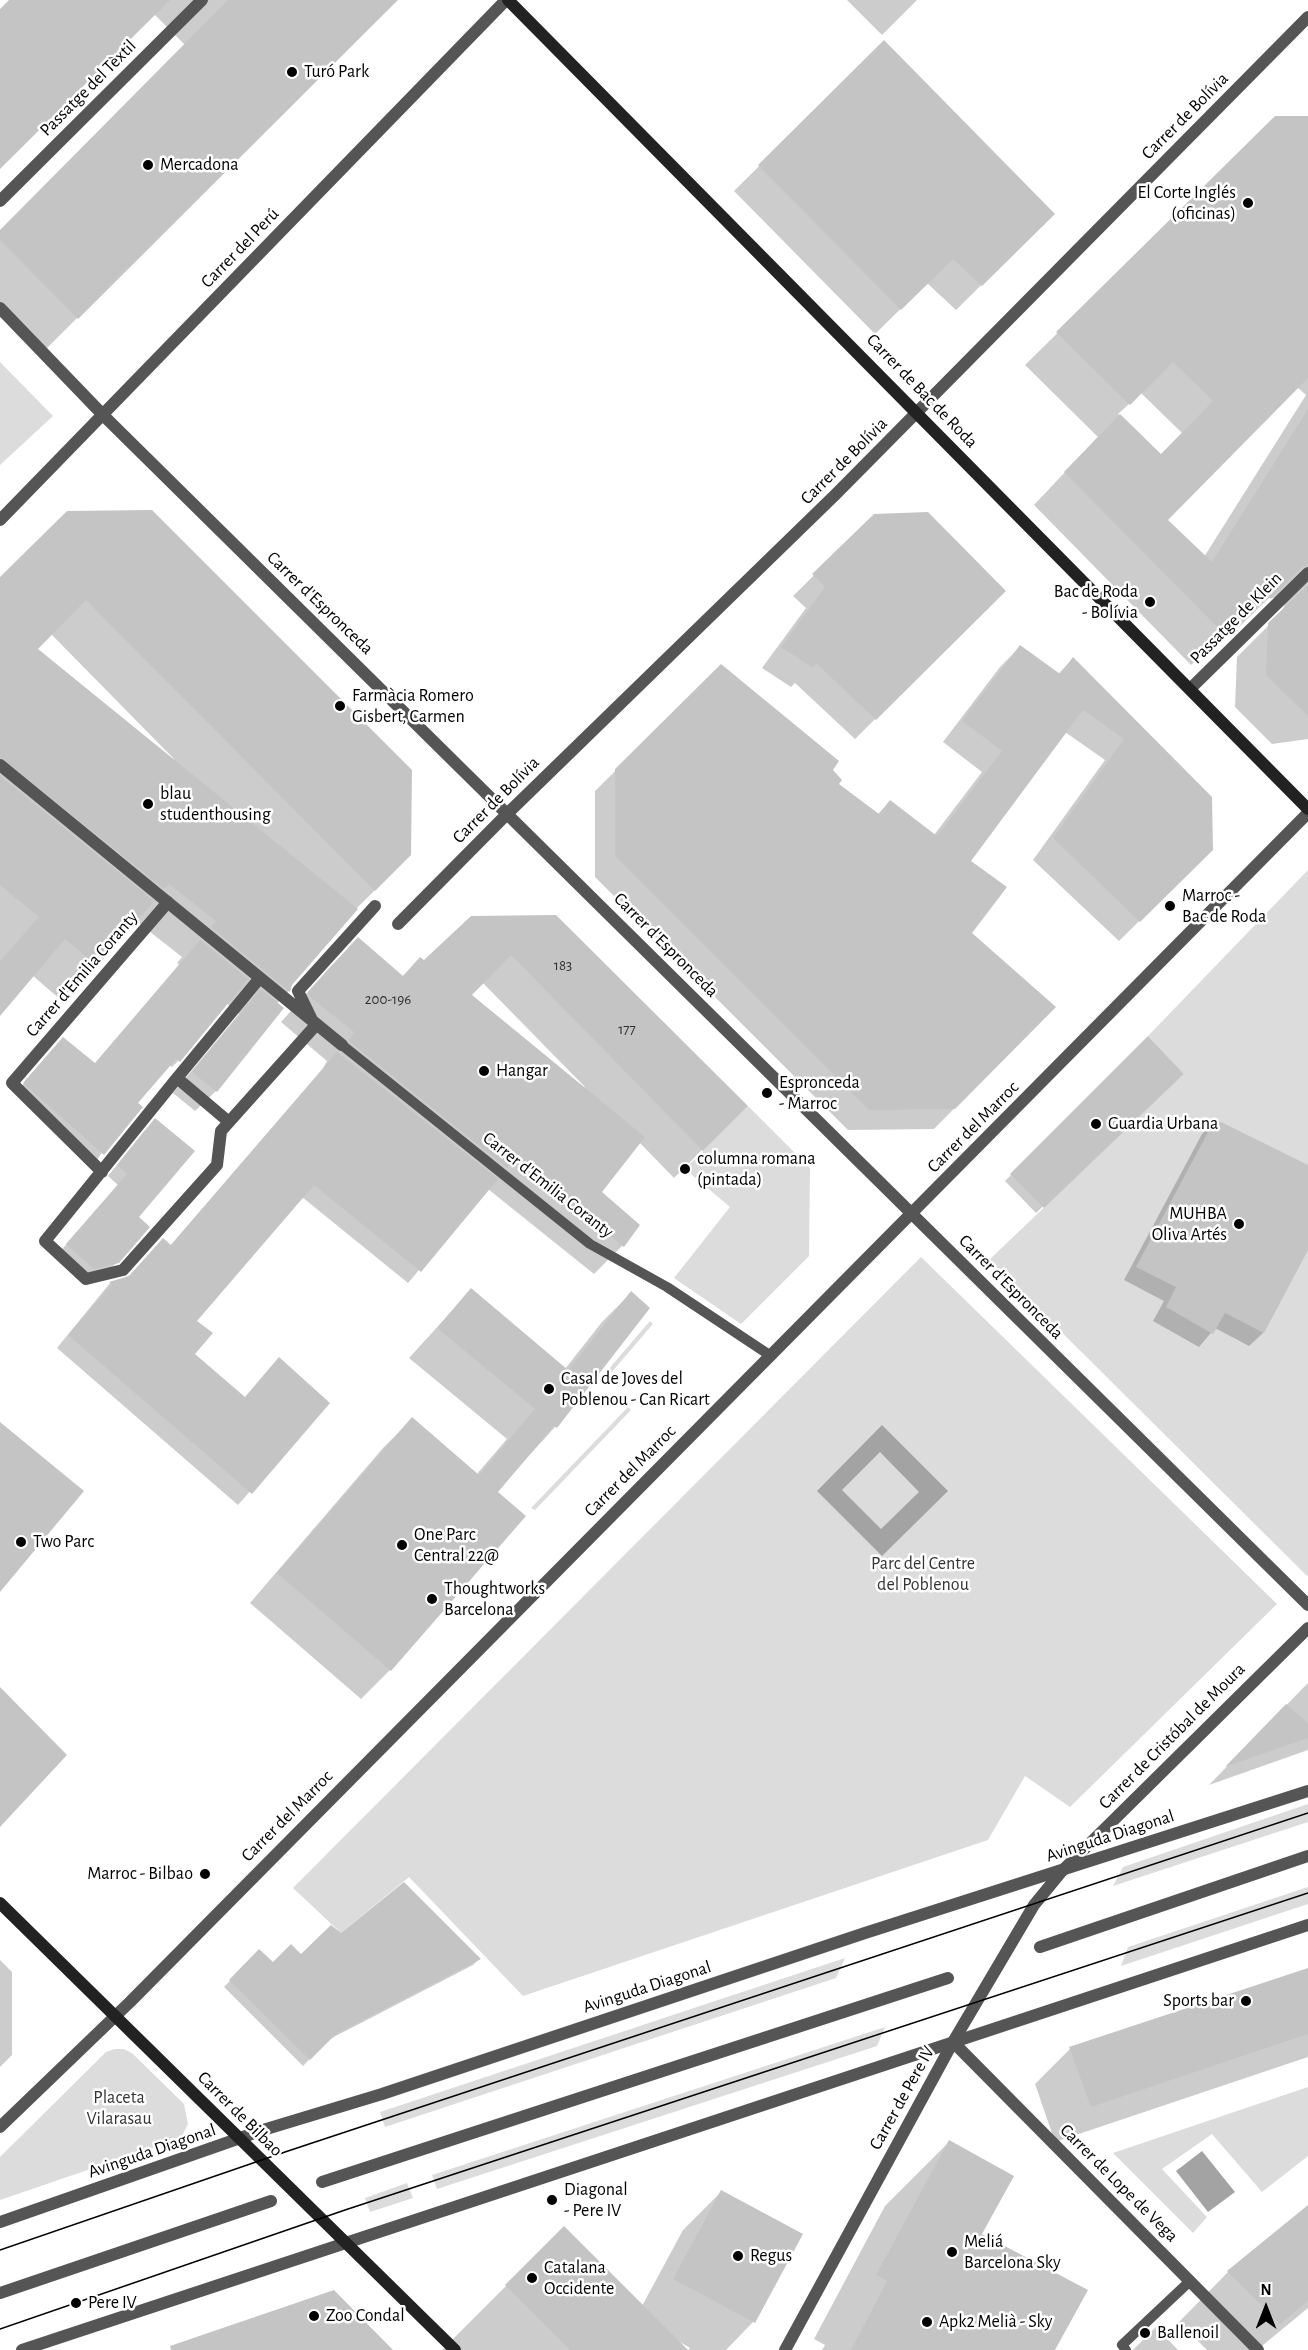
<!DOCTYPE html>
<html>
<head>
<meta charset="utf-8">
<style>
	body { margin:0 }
	#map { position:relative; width:1308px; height:2350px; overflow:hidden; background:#fff; font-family:"Alegreya Sans",sans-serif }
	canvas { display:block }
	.north { position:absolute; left:1236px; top:2278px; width:60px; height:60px; -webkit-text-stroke:4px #fff; paint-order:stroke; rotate:0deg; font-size:16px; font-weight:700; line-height:24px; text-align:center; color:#000 }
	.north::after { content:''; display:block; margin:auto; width:21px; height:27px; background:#000; clip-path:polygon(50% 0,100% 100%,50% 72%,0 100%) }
</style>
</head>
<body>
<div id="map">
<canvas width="1308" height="2350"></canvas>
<div class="north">N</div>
</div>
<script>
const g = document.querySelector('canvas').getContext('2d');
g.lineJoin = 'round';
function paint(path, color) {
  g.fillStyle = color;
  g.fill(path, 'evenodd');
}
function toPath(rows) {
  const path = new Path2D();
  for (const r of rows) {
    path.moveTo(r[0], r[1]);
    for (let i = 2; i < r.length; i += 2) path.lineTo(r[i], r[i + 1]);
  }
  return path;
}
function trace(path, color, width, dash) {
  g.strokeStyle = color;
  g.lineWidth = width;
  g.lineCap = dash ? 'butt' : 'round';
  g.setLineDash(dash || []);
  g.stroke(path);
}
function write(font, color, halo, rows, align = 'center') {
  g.font = font + ' "Alegreya Sans",sans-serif';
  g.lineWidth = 5;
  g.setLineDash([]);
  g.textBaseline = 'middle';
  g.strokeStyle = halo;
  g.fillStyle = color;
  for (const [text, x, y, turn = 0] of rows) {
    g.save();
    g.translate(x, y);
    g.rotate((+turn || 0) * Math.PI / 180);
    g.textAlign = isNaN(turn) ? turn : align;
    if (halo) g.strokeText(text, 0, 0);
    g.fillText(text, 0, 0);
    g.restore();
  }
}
const green = toPath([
	[0,362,53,416,0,465],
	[1308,870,1308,1575,1307,1576,989,1260,1184,1074,1148,1036],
	[748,1106,810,1168,809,1256,741,1324,674,1278,730,1207,685,1169],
	[921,1257,1277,1604,1070,1807,1025,1776,988,1840,523,1996,409,1877,341,1933,293,1888],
	[650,1321,653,1324,604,1381,601,1378],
	[628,1407,631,1410,535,1510,531,1508],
	[1308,1804,1308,1822,1113,1886,1123,1867],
	[1308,1887,1308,1904,1121,1966,1128,1947],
	[845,1958,836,1978,385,2127,380,2112],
	[885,2027,877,2046,437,2189,432,2175],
	[115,2049,124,2049,133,2054,184,2104,188,2124,181,2138,0,2200,0,2157,106,2052],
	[1308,2087,1308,2156,1262,2192,1212,2134,1162,2169,1207,2217,1193,2233,1113,2153],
	[407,2183,413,2198,370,2212,365,2198]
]);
const water = toPath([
	[882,1425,948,1491,882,1556,817,1491],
	[880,1452,919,1492,881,1529,842,1490],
	[1202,2151,1235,2192,1208,2212,1176,2171]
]);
const shadow = toPath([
	[11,0,396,0,39,356,0,316,0,232,185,45,154,14,0,167,0,11],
	[847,0,917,0,882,35],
	[884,42,1053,214,956,310,927,283,875,334,734,191],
	[1308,117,1308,739,1272,744,1235,707,1237,657,1282,612,1285,604,1281,598,1269,598,1238,628,1239,620,1191,665,1034,505,1098,437,1025,365,1276,118],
	[1297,387,1306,395,1204,557,1166,520],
	[1141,393,1182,433,1160,456,1118,414],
	[67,512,410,855,356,909,291,985,289,991,276,1004,216,1091,195,1111,173,1093,239,1014,226,1003,178,1061,172,1067,169,1065,136,1103,97,1160,18,1090,57,1045,94,1065,180,965,177,963,182,957,135,920,61,1000,32,975,0,1014,0,580],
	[51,634,174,759,173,760,36,649],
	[874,516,1004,591,855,739,795,683,791,687,762,668,806,608,793,596],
	[1020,647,1058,674,1073,659,1211,850,1119,941,1033,860,1105,760,1065,732,969,861,970,933,1054,1007,934,1129,848,1130,595,877,595,791,721,666,831,770,837,784,877,815,890,802,934,835,982,772,943,742,1000,667],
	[472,917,746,1106,674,1178,639,1142,599,1192,638,1225,622,1246,594,1274,488,1189,408,1283,302,1197,195,1321,192,1354,244,1399,328,1403,238,1505,57,1348,110,1283,128,1277,170,1246,322,1070,327,1061,281,1022,330,967,358,939,402,977,420,959,424,962],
	[482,982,585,1087,584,1088,469,995],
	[1148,1038,1182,1074,1036,1213,1005,1181],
	[1215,1121,1308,1167,1308,1247,1263,1333,1249,1346,1215,1328,1199,1347,1153,1321,1164,1301,1124,1280,1202,1134],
	[145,1130,136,1217,117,1262,107,1272,83,1278,57,1255,118,1185,108,1176],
	[471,1290,565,1369,602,1322,631,1293,555,1427,496,1492,524,1516,390,1670,361,1699,250,1603,383,1448,412,1419,476,1475,507,1439,409,1358],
	[1308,1683,1308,1750,1209,1785,1303,1688],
	[341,1935,479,1959,473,1965,328,2040,303,2066,224,1987,259,1951,273,1964,301,1957],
	[0,1960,12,1972,12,2055,0,2067],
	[1308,1969,1308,2057,1055,2142,1035,2084,1070,2049],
	[949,2142,980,2234,1054,2350,822,2350,825,2345,814,2339,885,2206],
	[721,2192,801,2234,753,2322,726,2350,688,2350,690,2348,678,2341,686,2350,442,2350,564,2228,642,2306,683,2230],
	[1308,2207,1308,2308,1257,2350,1207,2350,1179,2322,1228,2272],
	[1156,2327,1178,2350,1133,2350]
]);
const building = toPath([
	[9,0,170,0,0,169,0,9],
	[228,0,398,0,78,319,0,240,0,230],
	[884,40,1055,214,982,286,953,259,901,310,758,165],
	[1275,116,1308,116,1308,378,1168,520,1212,562,1308,409,1308,565,1302,567,1270,599,1270,590,1224,634,1064,472,1120,414,1161,454,1213,401,1173,362,1130,405,1056,332],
	[152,510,412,770,411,855,375,891,86,600,38,649,358,909,292,985,290,992,211,927,216,921,169,884,164,889,0,757,0,577,67,511],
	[928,512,1006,591,876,720,816,663,813,668,781,647,825,587,812,574,874,514],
	[1308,585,1308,716,1266,675,1268,623],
	[1020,645,1060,674,1073,657,1212,797,1213,850,1140,922,1053,838,1124,739,1083,710,971,861,1007,887,972,933,1056,1007,955,1109,869,1110,615,856,615,769,721,664,839,761,833,770,842,780,839,784,879,814,890,800,937,836,1002,751,962,721],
	[0,776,154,901,97,966,65,939,0,1016,0,961,39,917,0,885],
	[556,915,748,1106,703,1151,511,955,472,995,645,1137,602,1192,640,1225,624,1247,514,1160,507,1168,349,1041,354,1032,310,997,308,992,358,937,403,976,420,957,424,960,471,916],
	[200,940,248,979,180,1062,176,1059,138,1103,143,1107,104,1155,23,1083,63,1037,95,1063],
	[261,989,284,1008,217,1092,192,1072],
	[1148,1036,1184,1074,1044,1208,1010,1174],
	[337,1052,498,1179,421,1272,314,1185,197,1321,213,1333,195,1354,245,1397,279,1357,330,1403,252,1494,68,1335,112,1284,109,1282,129,1276,163,1238,171,1245],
	[155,1118,195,1151,139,1217,150,1227,119,1263,94,1269,66,1244,127,1174,117,1165],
	[1215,1119,1308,1165,1308,1250,1264,1333,1225,1313,1213,1334,1166,1307,1176,1287,1136,1267],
	[471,1288,568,1370,631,1291,650,1308,557,1428,554,1426,498,1492,526,1516,391,1671,277,1573,412,1417,479,1475,535,1409,437,1328],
	[0,1422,84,1491,0,1592],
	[0,1687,67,1755,0,1827],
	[1286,1704,1308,1723,1308,1738,1225,1767],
	[404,1882,481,1959,336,2034,310,2060,229,1980,259,1949,273,1962,291,1944,301,1954,331,1925,341,1933],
	[1308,1968,1308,2034,1091,2107,1069,2047],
	[949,2140,1014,2176,982,2234,1088,2290,1055,2350,851,2350,887,2281,876,2275],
	[721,2190,803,2234,755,2323,673,2279],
	[1308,2205,1308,2301,1280,2324,1227,2271],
	[564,2226,688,2350,570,2350,505,2285],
	[334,2290,393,2350,171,2350,170,2346]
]);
const service = toPath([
	[342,1045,590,1244,667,1287,771,1356],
	[1126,2350,1122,2345,1190,2281]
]);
const pedestrian = toPath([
	[0,765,342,1045],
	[177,1078,259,979],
	[229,1122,177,1078,45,1241,86,1279,123,1270,217,1165,221,1131,315,1026,298,991,375,906],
	[102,1172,12,1083,168,902],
	[1040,1947,1308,1856],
	[322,2182,948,1978],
	[0,2293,271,2201]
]);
const minor = toPath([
	[0,201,202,0],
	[0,308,104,416,1308,1605],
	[0,520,506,0],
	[1190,689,1308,573],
	[398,924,508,813,836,494,1308,17],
	[953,2042,1258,2350],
	[0,2127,130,2002,1308,813],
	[785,2350,953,2042,1034,1905,1062,1871,1308,1628]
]);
const tertiary = toPath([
	[0,2222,263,2130,382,2094,865,1933,1308,1791],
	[22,2350,1308,1925]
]);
const secondary = toPath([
	[508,0,1308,809],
	[0,1903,455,2350]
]);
const tram = toPath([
	[0,2250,285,2152,1308,1813],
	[0,2329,345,2210,1308,1893]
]);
const markers = [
	[292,72,6,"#000"],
	[148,165,6,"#000"],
	[1248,203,6,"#000"],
	[1150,602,6,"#000"],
	[340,706,6,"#000"],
	[148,804,6,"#000"],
	[1170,906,6,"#000"],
	[484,1071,6,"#000"],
	[767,1093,6,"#000"],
	[1096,1124,6,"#000"],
	[685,1169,6,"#000"],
	[1239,1224,6,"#000"],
	[549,1389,6,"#000"],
	[21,1542,6,"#000"],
	[402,1545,6,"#000"],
	[432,1599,6,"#000"],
	[205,1874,6,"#000"],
	[1246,2001,6,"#000"],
	[552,2200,6,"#000"],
	[952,2252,6,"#000"],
	[738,2256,6,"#000"],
	[532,2278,6,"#000"],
	[76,2303,6,"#000"],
	[314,2316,6,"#000"],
	[927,2322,6,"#000"],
	[1145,2333,6,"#000"]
];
const numberNames = [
	["183",563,965],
	["200-196",388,999],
	["177",627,1029]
];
const poiNames = [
	["Turó Park",304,72],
	["Mercadona",160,165],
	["El Corte Inglés",1236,193,"right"],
	["(oficinas)",1236,214,"right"],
	["Bac de Roda",1138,592,"right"],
	["- Bolívia",1138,613,"right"],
	["Farmàcia Romero",352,696],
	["Gisbert, Carmen",352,717],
	["blau",160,794],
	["studenthousing",160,815],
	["Marroc -",1182,896],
	["Bac de Roda",1182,917],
	["Hangar",496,1071],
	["Espronceda",779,1083],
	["- Marroc",779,1104],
	["Guardia Urbana",1108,1124],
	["columna romana",697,1159],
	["(pintada)",697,1180],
	["MUHBA",1227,1214,"right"],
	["Oliva Artés",1227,1235,"right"],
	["Casal de Joves del",561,1379],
	["Poblenou - Can Ricart",561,1400],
	["One Parc",414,1535],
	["Central 22@",414,1556],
	["Two Parc",33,1542],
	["Thoughtworks",444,1589],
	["Barcelona",444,1610],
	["Marroc - Bilbao",193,1874,"right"],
	["Sports bar",1234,2001,"right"],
	["Diagonal",564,2190],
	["- Pere IV",564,2211],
	["Meliá",964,2242],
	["Barcelona Sky",964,2263],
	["Regus",750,2256],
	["Catalana",544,2268],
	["Occidente",544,2289],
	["Pere IV",88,2303],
	["Zoo Condal",326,2316],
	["Apk2 Melià - Sky",939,2322],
	["Ballenoil",1157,2333]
];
const streetNames = [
	["Passatge del Tèxtil",88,88,-45],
	["Carrer de Bolívia",1185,116,-45],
	["Carrer del Perú",240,248,-46],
	["Carrer de Bac de Roda",922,391,46],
	["Carrer de Bolívia",844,461,-45],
	["Carrer d'Espronceda",320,603,44],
	["Passatge de Klein",1236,618,-45],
	["Carrer de Bolívia",496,800,-45],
	["Carrer d'Espronceda",666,945,45],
	["Carrer d'Emilia Coranty",82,974,-49],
	["Carrer del Marroc",973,1127,-45],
	["Carrer d'Emilia Coranty",548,1185,38],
	["Carrer d'Espronceda",1011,1287,45],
	["Carrer del Marroc",630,1471,-45],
	["Carrer de Cristóbal de Moura",1172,1736,-45],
	["Carrer del Marroc",287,1816,-45],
	["Avinguda Diagonal",1110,1836,-18],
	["Avinguda Diagonal",647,1987,-18],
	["Carrer de Pere IV",902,2098,-61],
	["Carrer de Bilbao",240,2114,45],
	["Avinguda Diagonal",152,2151,-19],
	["Carrer de Lope de Vega",1119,2183,45]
];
const parkNames = [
	["Parc del Centre",923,1564],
	["del Poblenou",923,1585],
	["Placeta",119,2098],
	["Vilarasau",119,2119]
];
paint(green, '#dcdcdc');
paint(water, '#a3a3a3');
paint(shadow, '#0003');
paint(building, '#c4c4c4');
trace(service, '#555', 10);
trace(pedestrian, '#555', 12);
trace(minor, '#555', 12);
trace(tertiary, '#555', 12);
trace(secondary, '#222', 12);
trace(tram, '#000', 1.5);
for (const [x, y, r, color] of markers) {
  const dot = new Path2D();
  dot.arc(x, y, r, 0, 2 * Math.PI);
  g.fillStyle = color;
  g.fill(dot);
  trace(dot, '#fff', 2);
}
write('15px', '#313131', null, numberNames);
write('18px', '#000', '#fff', poiNames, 'left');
write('18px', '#000', '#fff', streetNames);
write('18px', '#333', '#fff', parkNames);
</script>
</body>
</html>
